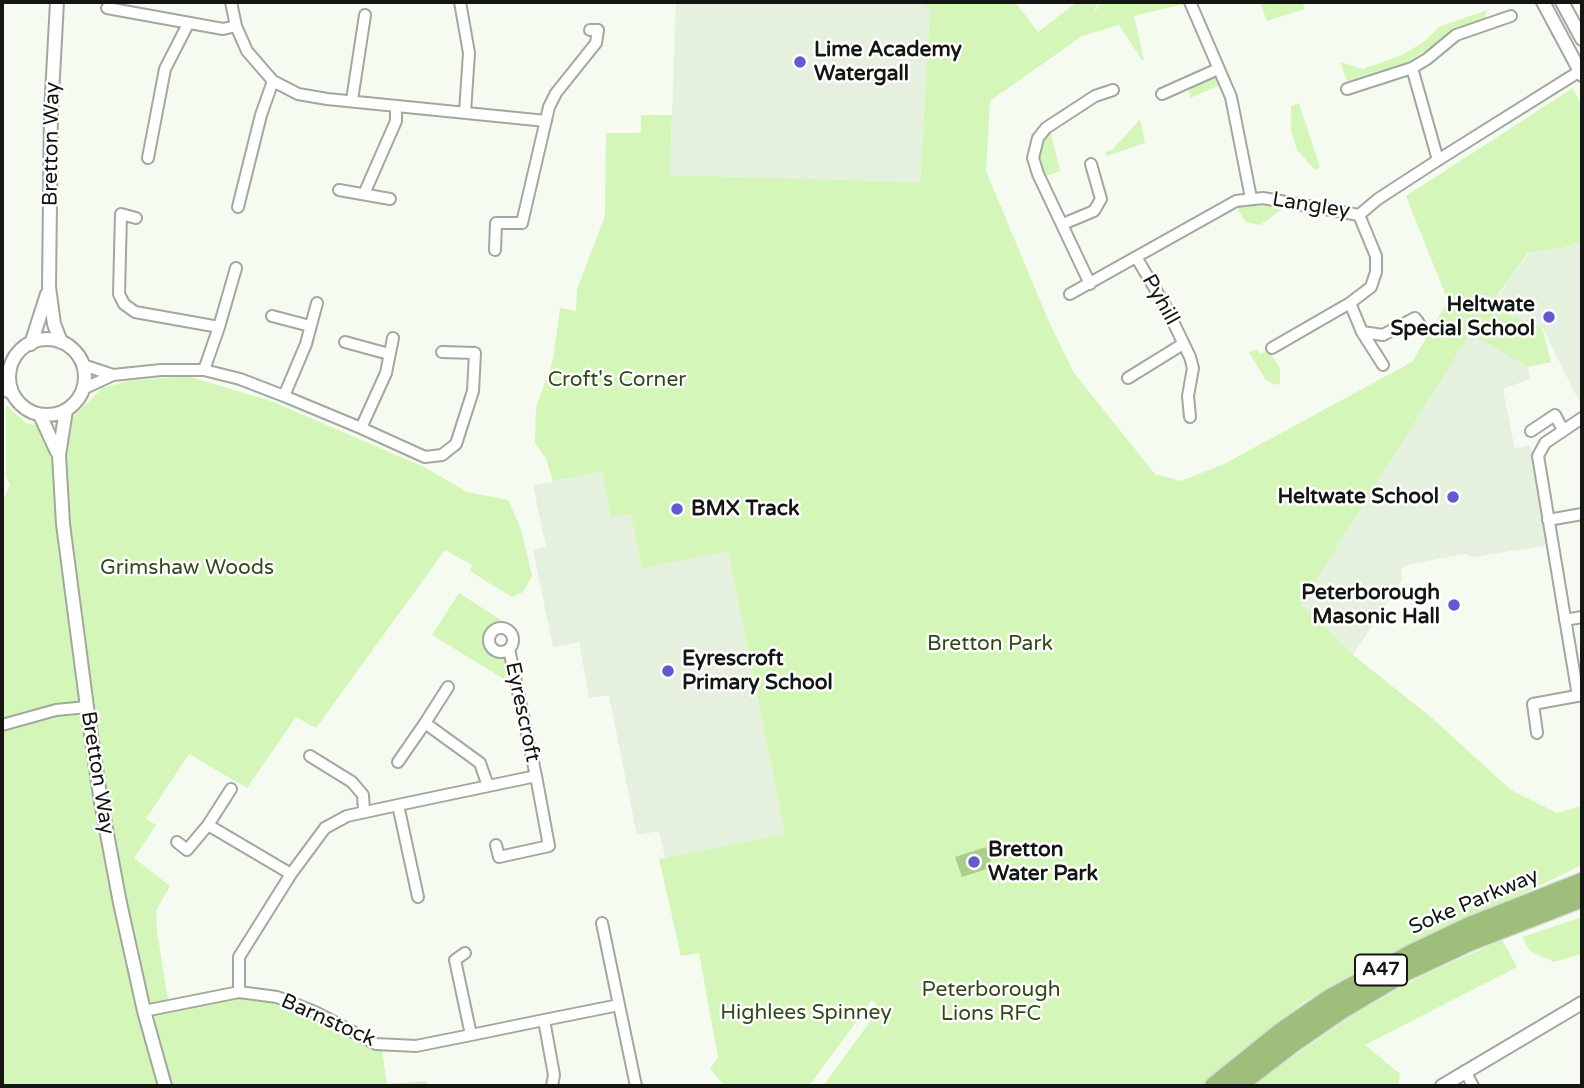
<!DOCTYPE html>
<html>
<head>
<meta charset="utf-8">
<style>
	body { margin:0 }
	#map { position:relative; width:1584px; height:1088px; overflow:hidden; background:#f5fbf0; font-family:"Varela Round",sans-serif }
	canvas { display:block }
	.frame { position:absolute; inset:0; border:4px solid #141613; pointer-events:none }
</style>
</head>
<body>
<div id="map">
<canvas width="1584" height="1088"></canvas>
<div class="frame"></div>
</div>
<script>
const g = document.querySelector('canvas').getContext('2d');
g.lineJoin = 'round';
function paint(path, color) {
  g.fillStyle = color;
  g.fill(path, 'evenodd');
}
function toPath(rows) {
  const path = new Path2D();
  for (const r of rows) {
    if (r.length === 3) {
      path.moveTo(r[0] + r[2], r[1]);
      path.arc(r[0], r[1], r[2], 0, 2 * Math.PI);
      continue;
    }
    path.moveTo(r[0], r[1]);
    for (let i = 2; i < r.length; i += 2) path.lineTo(r[i], r[i + 1]);
  }
  return path;
}
function trace(path, color, width, dash) {
  g.strokeStyle = color;
  g.lineWidth = width;
  g.lineCap = dash ? 'butt' : 'round';
  g.setLineDash(dash || []);
  g.stroke(path);
}
function write(font, color, halo, rows, align = 'center') {
  g.font = font + ' "Varela Round",sans-serif';
  g.lineWidth = 5;
  g.setLineDash([]);
  g.textBaseline = 'middle';
  g.strokeStyle = halo;
  g.fillStyle = color;
  for (const [text, x, y, turn = 0] of rows) {
    g.save();
    g.translate(x, y);
    g.rotate((+turn || 0) * Math.PI / 180);
    g.textAlign = isNaN(turn) ? turn : align;
    if (halo) g.strokeText(text, 0, 0);
    g.fillText(text, 0, 0);
    g.restore();
  }
}
const built = toPath([
	[676,2,917,2,930,9,920,182,670,175],
	[1582,241,1582,407,1542,327,1489,308,1529,253,1562,248],
	[1470,332,1528,367,1530,379,1503,389,1515,449,1530,445,1548,545,1474,557,1465,554,1406,565,1401,571,1402,580,1353,655,1300,604],
	[602,472,611,517,631,513,728,551,785,834,665,858,659,831,637,835,609,695,589,698,579,642,553,647,533,550,546,547,533,485]
]);
const green = toPath([
	[917,2,1015,2,1038,32,1077,2,1098,2,1093,15,1101,2,1184,2,1184,4,1134,16,1144,60,1142,60,1119,25,1082,36,990,101,986,171,1049,322,1074,373,1155,474,1181,481,1224,464,1412,362,1448,301,1406,196,1573,88,1582,106,1582,241,1562,248,1528,253,1489,307,1542,327,1551,362,1528,367,1470,333,1301,604,1353,655,1432,718,1511,790,1557,813,1582,806,1582,865,1510,900,1384,956,1304,1002,1202,1086,823,1086,880,1008,872,1000,809,1086,725,1086,710,1069,718,1057,699,953,681,956,659,859,785,834,728,551,642,568,631,514,611,517,602,472,553,481,546,459,535,443,536,407,553,360,560,308,576,311,577,289,605,216,606,133,641,133,641,115,672,115,670,175,920,182,930,9],
	[1260,2,1302,2,1305,9,1267,21],
	[1487,10,1484,20,1450,33,1429,49,1408,62,1347,81,1340,62,1363,69,1402,55,1424,42,1439,27],
	[1209,76,1220,79,1223,84,1190,98,1189,91,1193,84],
	[1299,103,1320,167,1315,170,1297,150,1291,131,1291,106],
	[1140,119,1145,143,1107,156,1105,152,1113,149],
	[1050,129,1060,171,1046,176,1040,159,1040,151],
	[1249,204,1261,204,1284,208,1260,225,1246,222,1238,210,1240,206],
	[1257,349,1260,354,1268,350,1280,368,1280,383,1274,385,1265,379,1249,352],
	[187,376,271,401,424,467,467,492,508,500,521,529,532,576,523,592,512,597,470,571,472,565,445,550,316,728,296,717,247,788,189,754,146,819,156,825,134,858,170,886,156,911,157,930,167,995,173,1009,237,998,275,1001,314,1016,376,1049,382,1050,387,1084,427,1081,428,1086,2,1086,2,501,10,485,6,476,6,405,26,423,33,425,55,424,73,417,102,388,128,381],
	[459,593,501,620,487,627,482,638,483,645,492,657,507,658,507,674,504,679,432,635],
	[1582,917,1582,954,1554,962,1530,951,1522,937],
	[1502,940,1517,967,1365,1045,1400,1074,1398,1086,1251,1086,1356,1013,1423,975]
]);
const water = toPath([
	[986,847,993,867,962,877,955,857]
]);
const minor = toPath([
	[231,2,236,26,247,51,273,81,298,94,327,99,546,121],
	[460,2,469,53,465,112],
	[1190,2,1231,97,1251,198],
	[107,8,223,29,236,26],
	[1412,68,1438,160],
	[1347,89,1412,68,1427,59,1456,35,1511,16],
	[1162,94,1218,69],
	[352,100,365,15],
	[148,158,165,69,188,24],
	[339,190,390,199],
	[364,194,396,121,396,106],
	[238,207,261,115,273,81],
	[136,218,121,214,119,294,124,304,135,312,219,327,204,370],
	[1063,224,1094,211,1101,199,1091,164],
	[495,250,496,223,522,223,549,107,556,93,596,43,598,30,590,30],
	[1136,257,1166,307,1190,357,1193,368,1188,396,1190,417],
	[1090,284,1038,174,1033,158,1038,138,1046,128,1095,96,1113,90],
	[1070,294,1236,201,1263,198,1359,215,1378,199,1438,160,1580,71],
	[1350,303,1362,332,1383,365],
	[272,316,310,326],
	[219,327,236,268],
	[1362,332,1383,335,1415,318,1421,326],
	[345,342,389,354],
	[1272,348,1350,303,1371,287,1376,272,1376,256,1359,215],
	[83,365,113,375],
	[2,373,11,368],
	[1128,378,1183,344],
	[2,389,14,395],
	[83,389,113,375,161,370,204,370,240,379,284,396,306,344,317,303],
	[284,396,361,428,386,373,393,338],
	[361,428,425,457,442,455,456,444,473,391,475,353,442,352],
	[1531,431,1555,415,1563,430],
	[1548,520,1582,514],
	[1565,620,1582,617],
	[501,640,12],
	[1578,696,1538,456,1545,443,1582,418],
	[425,723,448,687],
	[2,725,56,710,87,707],
	[1537,733,1533,704,1582,695],
	[310,756,352,782,363,795,364,811],
	[398,762,425,723,480,763,488,786],
	[398,805,536,776,509,649],
	[208,825,231,789],
	[177,842,187,850,208,825,291,874],
	[496,845,499,857,549,846,536,776],
	[602,923,619,1005],
	[239,992,239,957,291,874,325,828,347,816,398,805,418,897],
	[144,1011,239,992,277,997,315,1012,376,1044,416,1046,471,1035,455,960,465,953],
	[544,1020,619,1005,636,1086],
	[471,1035,544,1020,554,1075,552,1086],
	[1465,1071,1473,1086]
]);
const tertiary = toPath([
	[57,2,51,113,49,287,54,324,61,342],
	[1543,2,1582,75],
	[1562,2,1582,39],
	[47,377,38],
	[31,344,47,294],
	[66,410,59,455,63,524,87,707,101,802,120,903,144,1011,165,1086],
	[40,415,57,452],
	[1442,1086,1582,1003]
]);
const trunk = toPath([
	[1214,1086,1281,1032,1329,999,1413,953,1470,926,1582,882],
	[1237,1086,1293,1043,1341,1010,1407,971,1469,942,1582,898]
]);
const markers = [
	[800,62,7,"#615ad3"],
	[1549,317,7,"#615ad3"],
	[1453,497,7,"#615ad3"],
	[677,509,7,"#615ad3"],
	[1454,605,7,"#615ad3"],
	[668,671,7,"#615ad3"],
	[974,862,7,"#615ad3"]
];
const shields = [
	[1381,970,52]
];
const shieldNames = [
	["A47",1381,970]
];
const poiNames = [
	["Lime Academy",814,50],
	["Watergall",814,74],
	["Heltwate",1535,305,"right"],
	["Special School",1535,329,"right"],
	["Heltwate School",1439,497,"right"],
	["BMX Track",691,509],
	["Peterborough",1440,593,"right"],
	["Masonic Hall",1440,617,"right"],
	["Eyrescroft",682,659],
	["Primary School",682,683],
	["Bretton",988,850],
	["Water Park",988,874]
];
const streetNames = [
	["Bretton Way",52,144,-89],
	["Langley",1311,206,9],
	["Pyhill",1160,300,61],
	["Eyrescroft",522,712,78],
	["Bretton Way",97,773,81],
	["Soke Parkway",1474,902,-23],
	["Barnstock",328,1021,24]
];
const parkNames = [
	["Croft's Corner",617,380],
	["Grimshaw Woods",187,568],
	["Bretton Park",990,644],
	["Peterborough",991,990],
	["Lions RFC",991,1014],
	["Highlees Spinney",806,1013]
];
paint(built, '#e6f0df');
paint(green, '#d4f6b8');
paint(water, '#aacf8a');
trace(minor, '#a3a89f', 14);
trace(tertiary, '#a3a89f', 16);
trace(trunk, '#d9dad9', 21);
trace(minor, '#fff', 10);
trace(tertiary, '#fff', 12);
trace(trunk, '#9ebf7c', 18);
for (const [x, y, r, color] of markers) {
  const dot = new Path2D();
  dot.arc(x, y, r, 0, 2 * Math.PI);
  g.fillStyle = color;
  g.fill(dot);
  trace(dot, '#fff', 2.5);
}
for (const [x, y, w] of shields) {
  const box = new Path2D();
  box.roundRect(x - w / 2, y - 15.5, w, 31, 5);
  g.fillStyle = '#fff';
  g.fill(box);
  trace(box, '#141613', 2);
}
write('bold 19px', '#141613', null, shieldNames);
write('bold 21px', '#141613', '#fff', poiNames, 'left');
write('21px', '#141613', '#fff', streetNames);
write('21px', '#314818', '#fff', parkNames);
</script>
</body>
</html>
